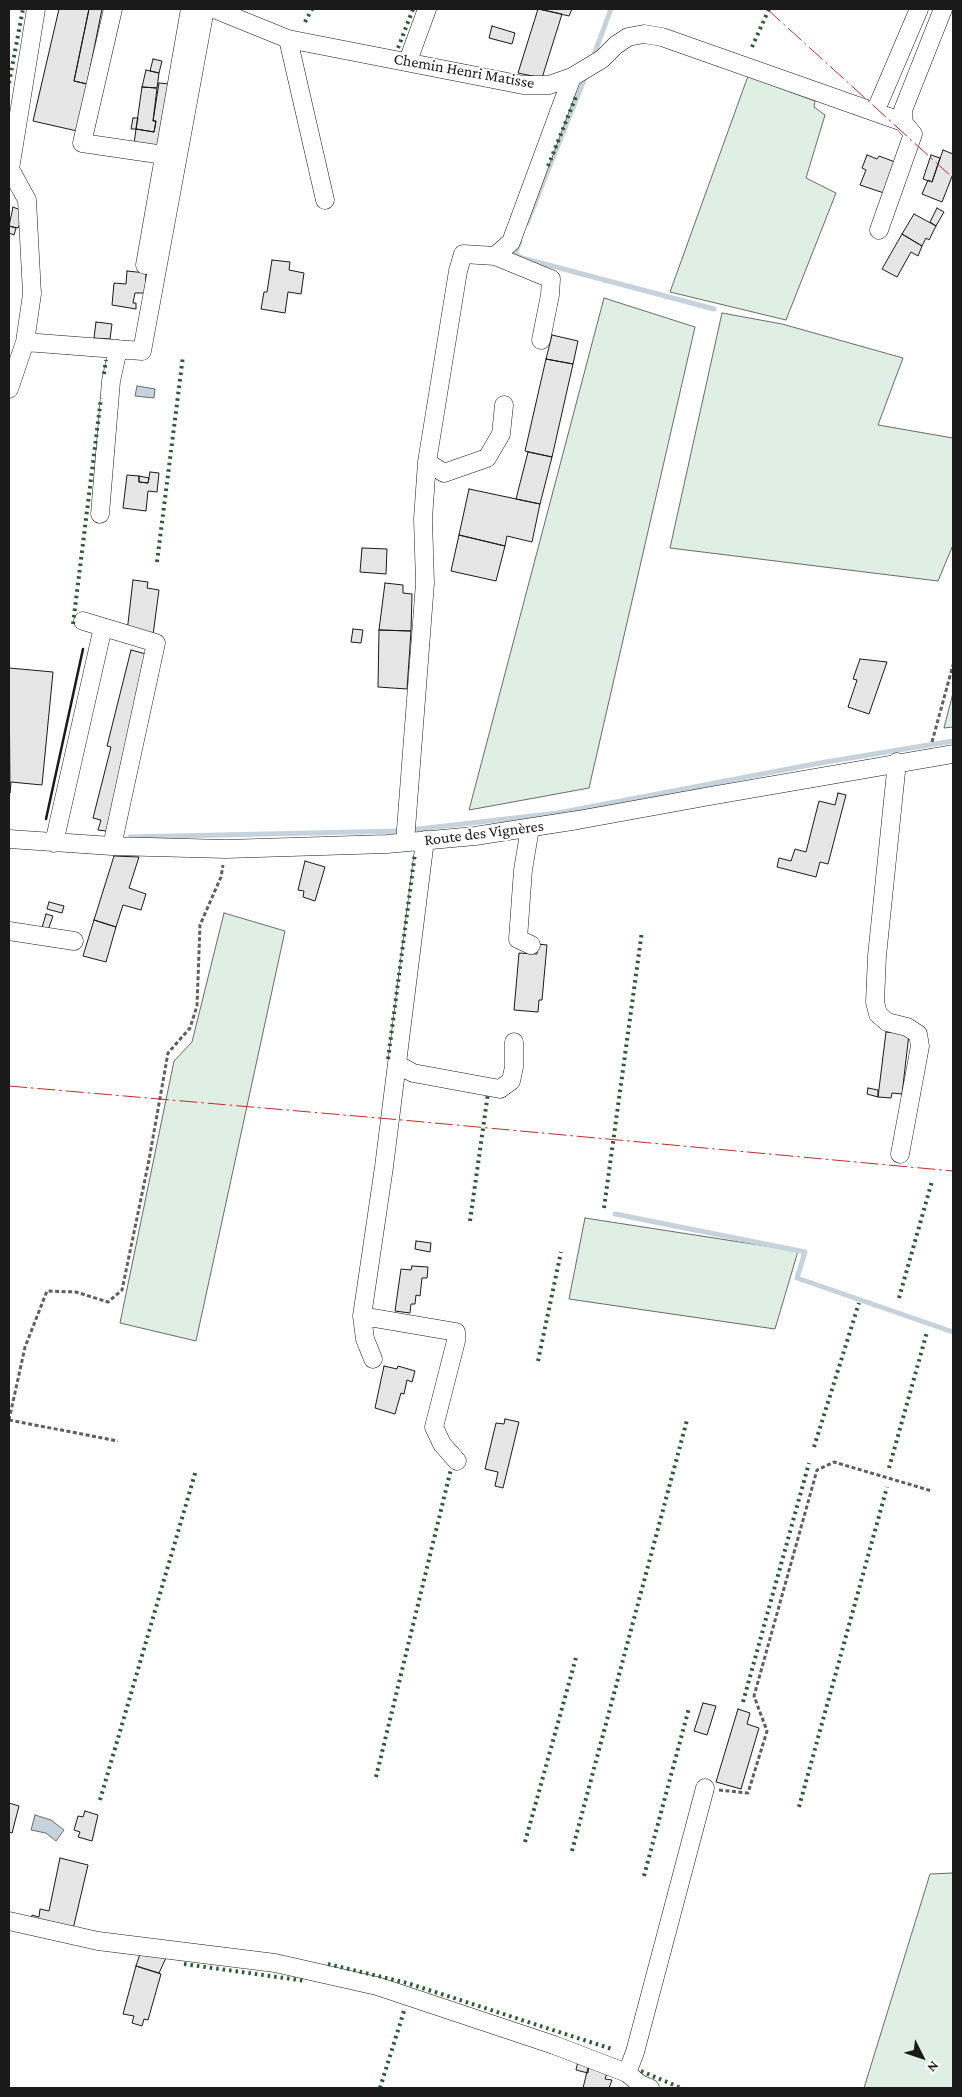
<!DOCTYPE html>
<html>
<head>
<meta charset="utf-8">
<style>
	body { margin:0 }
	#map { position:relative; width:962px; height:2097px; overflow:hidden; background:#fff; font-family:"Crimson Pro",serif }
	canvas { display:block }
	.frame { position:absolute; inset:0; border:10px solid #1a1a1a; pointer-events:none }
	.north { position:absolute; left:897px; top:2032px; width:50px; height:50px; -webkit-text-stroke:4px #fff; paint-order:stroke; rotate:131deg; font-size:14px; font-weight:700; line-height:20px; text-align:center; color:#1a1a1a }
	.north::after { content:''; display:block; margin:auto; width:18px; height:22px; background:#1a1a1a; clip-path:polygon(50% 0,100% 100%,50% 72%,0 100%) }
</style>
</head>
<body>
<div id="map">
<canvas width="962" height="2097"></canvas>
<div class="frame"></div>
<div class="north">N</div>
</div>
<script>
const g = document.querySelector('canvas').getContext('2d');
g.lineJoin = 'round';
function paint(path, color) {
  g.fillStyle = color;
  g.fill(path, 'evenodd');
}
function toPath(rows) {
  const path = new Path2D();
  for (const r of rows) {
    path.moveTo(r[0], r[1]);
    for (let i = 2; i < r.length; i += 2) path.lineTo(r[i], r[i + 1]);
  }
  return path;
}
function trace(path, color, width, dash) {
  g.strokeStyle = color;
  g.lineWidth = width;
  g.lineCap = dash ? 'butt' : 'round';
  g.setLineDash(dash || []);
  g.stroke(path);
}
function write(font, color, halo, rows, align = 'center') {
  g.font = font + ' "Crimson Pro",serif';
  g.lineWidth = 4;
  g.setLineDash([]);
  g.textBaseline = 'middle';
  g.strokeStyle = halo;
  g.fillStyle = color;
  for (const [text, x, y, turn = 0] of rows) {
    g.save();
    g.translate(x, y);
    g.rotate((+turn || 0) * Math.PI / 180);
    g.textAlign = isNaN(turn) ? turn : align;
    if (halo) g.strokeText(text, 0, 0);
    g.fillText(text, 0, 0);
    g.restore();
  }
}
const green = toPath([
	[748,76,815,101,814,107,825,115,806,178,836,193,786,320,670,292,748,76],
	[604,298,695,327,589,788,469,810,604,298],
	[722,313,782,324,903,358,878,425,953,438,953,545,938,581,670,548,722,313],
	[953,693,953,727,944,728,953,693],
	[224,913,285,931,196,1341,120,1323,174,1061,192,1042,224,913],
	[585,1218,798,1251,775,1329,569,1299,585,1218],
	[953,1873,953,2088,864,2088,930,1874,953,1873]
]);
const water = toPath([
	[137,386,155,389,154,398,135,396,137,386],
	[35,1815,51,1820,64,1830,56,1841,46,1833,31,1830,35,1815]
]);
const stream = toPath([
	[592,60,611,9],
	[527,223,586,75],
	[520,242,515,254,522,258,714,309],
	[410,830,558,813,820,763,953,741],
	[130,837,402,831],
	[615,1214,805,1252,797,1278,953,1332]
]);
const building = toPath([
	[59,9,89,9,74,81,87,84,77,131,33,121,59,9],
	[89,9,102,9,87,84,74,81,89,9],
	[538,9,562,14,542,78,518,73,538,9],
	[539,9,572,9,569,16,539,9],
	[492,26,515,33,512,44,489,38,492,26],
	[153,59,162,61,159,73,150,71,153,59],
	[146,70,159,73,157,88,142,87,146,70],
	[159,83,169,84,159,148,134,144,136,129,154,132,156,121,153,121,159,83],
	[142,87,157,88,153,121,156,121,154,132,136,129,142,87],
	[133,118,138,118,136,129,131,129,133,118],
	[943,150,953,154,953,174,942,202,922,194,928,180,932,182,943,150],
	[867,155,877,159,879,156,895,162,884,193,860,185,866,170,862,168,867,155],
	[931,155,940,158,932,182,923,179,931,155],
	[13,207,25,212,18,228,9,226,13,207],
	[937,208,944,212,936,226,930,222,937,208],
	[914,214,936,226,929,240,926,238,922,246,902,234,914,214],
	[9,226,16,228,14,235,9,233,9,235,9,226],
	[902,234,922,246,918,256,911,252,897,277,882,269,902,234],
	[272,260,290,262,289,270,304,273,301,294,288,292,285,313,261,309,264,292,267,292,272,260],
	[127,271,146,273,145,293,135,293,133,303,136,303,136,309,112,305,114,283,126,284,127,271],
	[96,322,112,324,110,339,94,338,96,322],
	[552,335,578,341,573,364,546,359,552,335],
	[546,359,573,364,552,457,525,451,546,359],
	[528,452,552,457,540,504,516,499,528,452],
	[150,472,159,473,157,492,148,491,146,511,123,508,127,475,139,476,139,482,148,483,150,472],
	[139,476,149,478,148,483,139,482,139,476],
	[469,489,540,504,532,542,507,536,505,546,459,535,469,489],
	[459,535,505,546,496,581,451,571,459,535],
	[362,548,387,549,386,574,360,572,362,548],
	[133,580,148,582,147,588,159,590,153,635,127,632,133,580],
	[385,583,403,585,403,593,412,594,411,631,379,630,385,583],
	[353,629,363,630,361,643,351,642,353,629],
	[379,630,411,631,407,689,378,687,379,630],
	[131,650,146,654,114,832,98,830,101,820,93,818,111,747,107,746,131,650],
	[860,659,887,662,869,714,848,707,857,680,853,679,860,659],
	[9,668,53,672,42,785,11,782,10,793,9,668],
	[838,793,846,795,828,864,820,862,816,877,777,867,779,858,791,861,795,849,806,852,819,801,835,805,838,793],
	[114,856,139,857,129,888,146,894,141,910,123,905,116,927,94,920,114,856],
	[305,861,325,867,315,901,303,897,304,891,298,890,305,861],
	[49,902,64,906,62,913,47,909,49,902],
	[46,914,53,916,47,933,41,931,46,914],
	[94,920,116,927,106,962,83,956,94,920],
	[538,944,547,945,542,1000,539,1000,538,1012,514,1010,519,953,537,954,538,944],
	[886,1032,909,1034,902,1094,892,1093,891,1098,878,1097,886,1032],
	[868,1088,878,1090,878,1097,867,1094,868,1088],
	[416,1241,431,1243,430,1252,415,1249,416,1241],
	[412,1266,428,1267,427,1278,422,1278,420,1296,416,1295,415,1304,411,1304,410,1313,395,1311,401,1269,411,1270,412,1266],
	[384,1366,397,1369,398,1366,415,1371,412,1382,407,1380,404,1394,401,1393,395,1414,375,1408,384,1366],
	[505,1419,519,1422,503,1488,495,1486,498,1472,485,1469,496,1423,504,1424,505,1419],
	[703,1703,716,1706,707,1735,694,1731,703,1703],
	[738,1709,750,1713,747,1724,759,1728,741,1789,716,1782,738,1709],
	[9,1803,19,1806,12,1833,9,1832,9,1803],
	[85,1811,98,1815,92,1841,78,1837,80,1832,74,1830,78,1816,83,1817,85,1811],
	[60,1858,88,1865,73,1929,31,1921,32,1915,39,1917,40,1909,49,1911,60,1858],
	[141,1951,166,1958,159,1973,136,1966,141,1951],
	[136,1966,161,1974,148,2020,144,2019,142,2026,132,2023,134,2016,123,2014,136,1966],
	[578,2061,589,2064,588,2073,576,2070,578,2061],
	[589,2064,608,2070,605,2079,612,2080,609,2088,583,2088,589,2064]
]);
const path = toPath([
	[932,742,953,665],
	[9,1420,25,1347,47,1291,76,1292,108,1302,122,1290,149,1160,168,1053,190,1028,197,1006,200,925,221,877,223,865],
	[9,1420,118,1441],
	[719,1790,748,1793,767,1731,754,1696,817,1470,834,1462,932,1491]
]);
const minor = toPath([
	[113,9,82,143,164,155],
	[214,9,288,39,523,85,549,85,572,77,602,59,616,45,628,37,644,34,662,37,903,122],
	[288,39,325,200],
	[408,61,427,9],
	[875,112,919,9],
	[879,230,913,134,903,122,903,110,943,9],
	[495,256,551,279,550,295,541,340],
	[145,265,190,9],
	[25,342,32,294,27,200,10,169,36,9],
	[9,389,25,342,142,351,205,9],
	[504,405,501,434,487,458,444,473,427,462,458,271,463,254,495,256,511,242,572,77],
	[100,514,111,381,118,349],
	[83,621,156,643,112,846],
	[897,762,877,956,875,1002,878,1014,887,1022,907,1027,918,1034,920,1046,900,1154],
	[530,828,523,870,518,939,531,945],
	[9,839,112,846,226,849,387,844,475,836,578,820,710,796,953,754],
	[405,842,425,583,423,519,427,462],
	[54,843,103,627],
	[9,931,74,941],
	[397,1064,413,1073,500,1089,511,1081,514,1067,514,1042],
	[362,1316,456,1332,456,1341,434,1427,442,1444,457,1461],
	[373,1359,365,1339,362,1316,384,1167,425,840],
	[9,1921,98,1941,275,1963,377,1986,554,2045,627,2073,640,2084,650,2088],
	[627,2073,635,2052,705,1788]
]);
const hedge = toPath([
	[305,22,312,9],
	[752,47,769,9],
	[398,48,413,9],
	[9,83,23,9],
	[548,166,577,94],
	[104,374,106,360],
	[157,562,183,356],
	[73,624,101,398],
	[388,1059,415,853],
	[604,1208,642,931],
	[470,1221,488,1093],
	[899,1298,932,1181],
	[538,1361,561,1252],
	[814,1447,859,1303],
	[889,1468,927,1332],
	[743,1702,809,1463],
	[376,1777,451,1469],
	[100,1800,196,1470],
	[799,1807,887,1487],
	[525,1842,577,1654],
	[572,1851,687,1420],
	[644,1876,689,1708],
	[184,1964,306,1981],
	[328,1964,407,1983,612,2049],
	[641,2071,681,2088],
	[380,2088,404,2011]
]);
const wall = toPath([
	[46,819,83,649]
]);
const power = toPath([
	[767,9,953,178],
	[9,1086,402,1120,953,1171]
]);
const streetNames = [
	["Chemin Henri Matisse",464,71,10],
	["Route des Vignères",484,833,-7]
];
paint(green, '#e0efe3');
trace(green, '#6a6a6a', 1);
paint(water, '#c6d2dc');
trace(water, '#6a6a6a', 1);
trace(stream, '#c6d2dc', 5);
paint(building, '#e6e6e6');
trace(building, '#1a1a1a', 1);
trace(minor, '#1a1a1a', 19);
trace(path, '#5f5f5f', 3, [4, 2.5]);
trace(minor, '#fff', 18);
trace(hedge, '#2b5a34', 4, [2.5, 4]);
trace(wall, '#1a1a1a', 2.5);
trace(power, '#c62828', 1, [18, 4, 2.5, 4]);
write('16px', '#1a1a1a', '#fff', streetNames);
</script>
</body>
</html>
